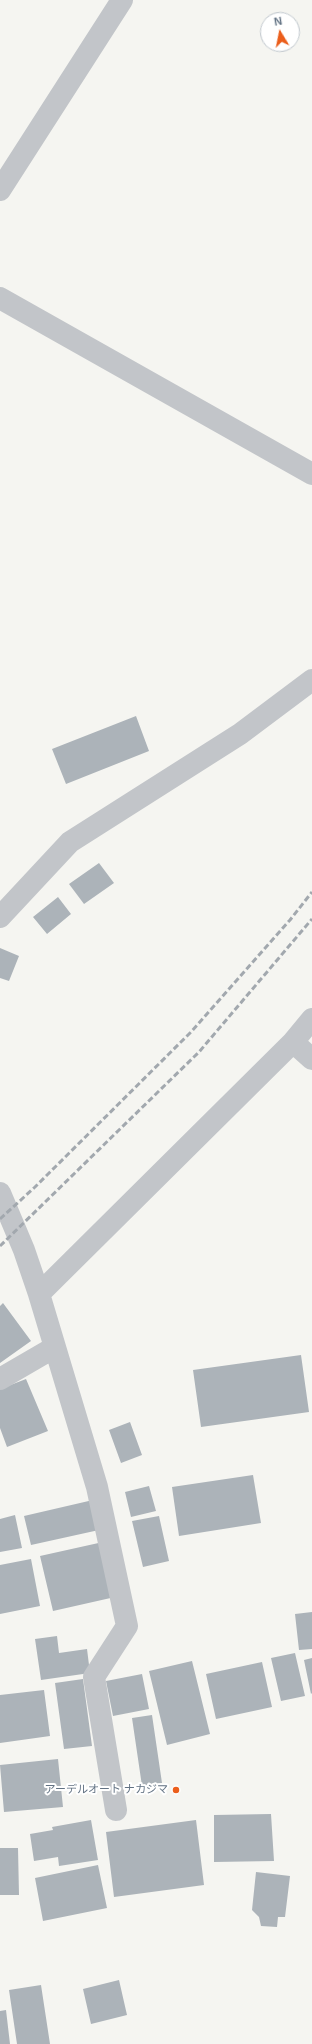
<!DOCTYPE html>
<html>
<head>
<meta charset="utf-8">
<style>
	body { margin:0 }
	#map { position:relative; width:312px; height:2044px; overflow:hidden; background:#f5f5f1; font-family:Helvetica,sans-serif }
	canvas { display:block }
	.north { position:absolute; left:260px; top:12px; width:40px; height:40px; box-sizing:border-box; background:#fff; border:1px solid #c0c7cd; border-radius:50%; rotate:350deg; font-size:11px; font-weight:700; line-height:16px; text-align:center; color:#627283 }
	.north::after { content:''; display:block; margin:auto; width:14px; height:18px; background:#eb5e1b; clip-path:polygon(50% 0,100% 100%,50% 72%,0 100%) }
</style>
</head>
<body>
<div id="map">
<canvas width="312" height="2044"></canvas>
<div class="north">N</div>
</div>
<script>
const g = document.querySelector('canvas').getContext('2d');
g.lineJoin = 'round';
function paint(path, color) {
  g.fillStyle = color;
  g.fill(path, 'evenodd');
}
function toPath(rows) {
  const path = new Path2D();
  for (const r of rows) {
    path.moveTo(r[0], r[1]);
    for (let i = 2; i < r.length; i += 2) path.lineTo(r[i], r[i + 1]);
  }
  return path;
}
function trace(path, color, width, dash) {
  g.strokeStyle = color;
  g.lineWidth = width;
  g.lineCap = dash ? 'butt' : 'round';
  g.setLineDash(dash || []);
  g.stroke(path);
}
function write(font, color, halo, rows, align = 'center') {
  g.font = font + ' Helvetica,"Noto Sans JP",sans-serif';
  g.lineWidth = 4;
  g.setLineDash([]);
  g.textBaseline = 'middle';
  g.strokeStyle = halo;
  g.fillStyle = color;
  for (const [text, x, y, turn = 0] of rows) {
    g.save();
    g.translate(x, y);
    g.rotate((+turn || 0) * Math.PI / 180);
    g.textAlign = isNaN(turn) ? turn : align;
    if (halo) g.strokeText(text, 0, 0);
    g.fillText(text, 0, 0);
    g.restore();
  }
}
const building = toPath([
	[136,716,149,751,66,784,52,749],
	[99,863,114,883,84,904,69,884],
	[58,897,71,914,47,934,33,917],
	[0,948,19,956,9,981,0,978],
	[3,1303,31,1341,0,1363,0,1306],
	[301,1355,309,1412,201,1427,193,1370],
	[26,1379,48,1431,7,1447,0,1428,0,1389],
	[130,1422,142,1455,121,1463,109,1430],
	[253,1475,261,1523,179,1536,172,1487],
	[149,1486,156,1511,131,1517,125,1492],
	[93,1500,99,1530,31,1545,24,1516],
	[15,1515,22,1548,0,1552,0,1519],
	[159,1516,169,1561,143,1567,132,1521],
	[103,1542,115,1597,53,1611,40,1556],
	[31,1559,40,1606,0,1614,0,1565],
	[312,1612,312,1649,299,1650,295,1614],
	[57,1636,59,1653,87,1649,90,1673,41,1680,35,1639],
	[295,1653,305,1696,281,1701,271,1658],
	[312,1658,312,1693,311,1694,304,1660],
	[192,1661,210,1734,167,1745,149,1671],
	[262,1662,272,1707,216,1719,206,1674],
	[142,1674,149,1709,113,1716,106,1681],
	[83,1679,92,1746,64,1749,55,1683],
	[44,1690,50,1736,0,1743,0,1695],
	[152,1715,162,1783,142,1786,132,1718],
	[58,1759,63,1807,4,1812,0,1765],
	[271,1814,274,1861,214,1862,214,1815],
	[91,1820,98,1860,59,1866,58,1857,34,1861,30,1834,53,1830,52,1827],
	[196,1820,204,1885,114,1897,106,1832],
	[0,1848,18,1848,19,1895,0,1895],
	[98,1865,107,1908,43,1921,35,1878],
	[256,1872,290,1876,285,1917,278,1917,277,1927,261,1926,259,1917,252,1910],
	[119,1980,127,2015,91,2024,83,1989],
	[41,1985,50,2044,17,2044,9,1990],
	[6,2010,10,2044,0,2044,0,2011]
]);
const minor = toPath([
	[0,190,122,0],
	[0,298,312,474],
	[0,917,70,842,240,734,312,680],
	[312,1019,293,1042,312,1059],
	[0,1193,24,1250,39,1294,97,1487,127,1626,94,1677,116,1810],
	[39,1294,293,1042],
	[0,1379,55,1347]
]);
const rail = toPath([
	[0,1219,35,1187,191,1032,290,920,312,892],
	[0,1246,199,1052,312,919]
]);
const markers = [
	[176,1790,4,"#eb5e1b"]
];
const poiNames = [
	["アーデルオート ナカジマ",168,1790]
];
paint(building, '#acb3b9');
trace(minor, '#c2c5c9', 22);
trace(rail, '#a2a8ae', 3, [6, 3]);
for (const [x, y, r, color] of markers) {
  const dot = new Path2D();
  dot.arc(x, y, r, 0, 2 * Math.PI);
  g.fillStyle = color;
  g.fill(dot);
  trace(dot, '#fff', 1.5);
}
write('11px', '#627283', '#fff', poiNames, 'right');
</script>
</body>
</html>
